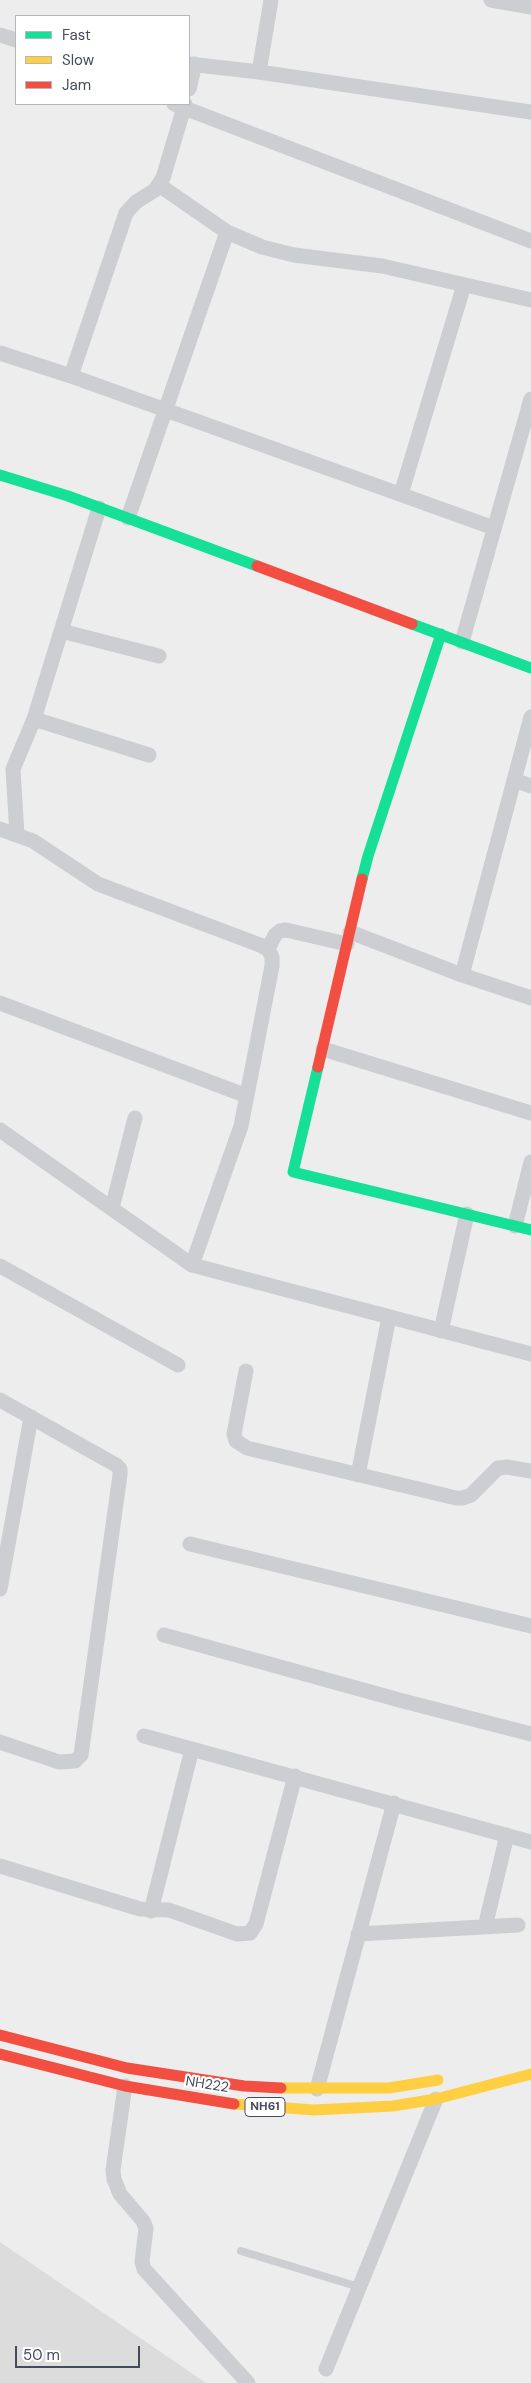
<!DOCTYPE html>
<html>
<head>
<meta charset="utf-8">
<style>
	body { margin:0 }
	#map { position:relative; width:531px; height:2383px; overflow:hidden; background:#eeeded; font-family:"DM Sans",sans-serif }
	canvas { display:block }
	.legend { position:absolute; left:15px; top:15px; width:175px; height:90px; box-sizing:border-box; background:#fff; border:1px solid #b4b7bd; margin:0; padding:6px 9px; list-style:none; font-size:15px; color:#444c5a }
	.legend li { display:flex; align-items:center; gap:10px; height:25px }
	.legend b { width:25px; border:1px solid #b4b7bd }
	.scale { position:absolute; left:15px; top:2346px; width:125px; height:22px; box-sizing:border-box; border:2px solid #444c5a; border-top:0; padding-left:6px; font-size:15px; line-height:18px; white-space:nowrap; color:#444c5a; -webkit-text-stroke:4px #fff; paint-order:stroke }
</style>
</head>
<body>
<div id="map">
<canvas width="531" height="2383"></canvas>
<ul class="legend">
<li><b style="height:6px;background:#16e098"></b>Fast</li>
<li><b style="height:6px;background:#ffcf43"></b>Slow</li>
<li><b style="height:6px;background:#f24e42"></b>Jam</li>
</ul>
<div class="scale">50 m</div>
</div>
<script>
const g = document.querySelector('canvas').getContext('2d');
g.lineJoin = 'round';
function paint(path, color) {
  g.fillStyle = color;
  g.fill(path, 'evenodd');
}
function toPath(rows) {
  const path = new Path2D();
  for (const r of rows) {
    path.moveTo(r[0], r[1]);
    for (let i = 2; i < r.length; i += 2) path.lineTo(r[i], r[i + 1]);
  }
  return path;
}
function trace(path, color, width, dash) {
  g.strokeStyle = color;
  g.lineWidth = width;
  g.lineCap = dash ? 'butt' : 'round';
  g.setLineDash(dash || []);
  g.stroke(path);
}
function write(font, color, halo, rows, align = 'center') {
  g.font = font + ' "DM Sans",sans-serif';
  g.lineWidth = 4.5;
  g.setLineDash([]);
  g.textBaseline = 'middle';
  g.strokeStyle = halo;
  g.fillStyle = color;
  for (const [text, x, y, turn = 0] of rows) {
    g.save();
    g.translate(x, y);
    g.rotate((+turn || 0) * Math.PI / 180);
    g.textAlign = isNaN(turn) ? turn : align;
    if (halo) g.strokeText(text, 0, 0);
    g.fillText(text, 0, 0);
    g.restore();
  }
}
const education = toPath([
	[0,2242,206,2383,0,2383]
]);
const lane = toPath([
	[241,2251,359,2287]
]);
const street = toPath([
	[491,0,531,7],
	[0,35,16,40],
	[189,64,259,72,531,112],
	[259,72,271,0],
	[189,89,195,64],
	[174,104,531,241],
	[159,185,227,232,262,247,294,255,382,266,531,300],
	[0,353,71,376,494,528],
	[71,376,126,213,136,202,155,190,163,178,185,104],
	[401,494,464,285],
	[128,518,227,232],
	[61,631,159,656],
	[462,642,531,399],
	[34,719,149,755],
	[514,780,531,786],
	[0,829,33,841,98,884,260,945,268,949,272,957,272,966,241,1126,192,1265],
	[17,835,13,769,34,719,99,508],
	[350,932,462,975,531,998],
	[268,949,275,935,280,931,286,930,347,944],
	[462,975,531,717],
	[0,1003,247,1096],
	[323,1049,531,1113],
	[0,1130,192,1265,531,1354],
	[112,1208,135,1118],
	[515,1226,531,1162],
	[0,1266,178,1365],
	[441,1331,467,1214],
	[246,1371,234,1434,236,1441,247,1448,456,1498,463,1498,471,1495,498,1468,507,1467,531,1471],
	[0,1400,116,1465,120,1469,120,1475,81,1755,75,1761,59,1762,0,1742],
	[358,1475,389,1317],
	[190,1544,531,1626],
	[0,1589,31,1417],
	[164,1635,403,1701,531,1734],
	[144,1736,531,1842],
	[0,1866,140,1909,169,1910,237,1934,250,1933,256,1924,295,1776],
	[151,1911,192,1749],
	[485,1927,507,1835],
	[358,1934,518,1925],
	[125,2086,113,2170,114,2179,120,2194,143,2221,146,2228,142,2262,144,2269,248,2383],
	[317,2089,394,1803],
	[326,2369,436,2099]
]);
const fast = toPath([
	[0,475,68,496,257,566],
	[412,624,531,668],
	[362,879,368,856,441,634],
	[318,1067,293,1172,531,1230]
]);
const slow = toPath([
	[281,2088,389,2088,438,2080],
	[234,2104,314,2110,393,2106,436,2099,531,2074]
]);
const jam = toPath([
	[257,566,412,624],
	[318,1067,362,879],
	[0,2035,127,2068,244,2086,281,2088],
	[0,2054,125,2086,234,2104]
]);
const shields = [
	[265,2107,40]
];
const shieldNames = [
	["NH61",265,2107]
];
const streetNames = [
	["NH222",207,2085,9]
];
paint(education, '#dcdcdd');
trace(lane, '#ccced1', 8);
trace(street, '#ccced1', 15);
trace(fast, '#16e098', 11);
trace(slow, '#ffcf43', 11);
trace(jam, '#f24e42', 11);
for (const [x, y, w] of shields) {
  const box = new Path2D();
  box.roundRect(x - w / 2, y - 9.5, w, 19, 4);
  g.fillStyle = '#fff';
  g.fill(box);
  trace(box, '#444c5a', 1);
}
write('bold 12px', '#444c5a', null, shieldNames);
write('14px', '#444c5a', '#fff', streetNames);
</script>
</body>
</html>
